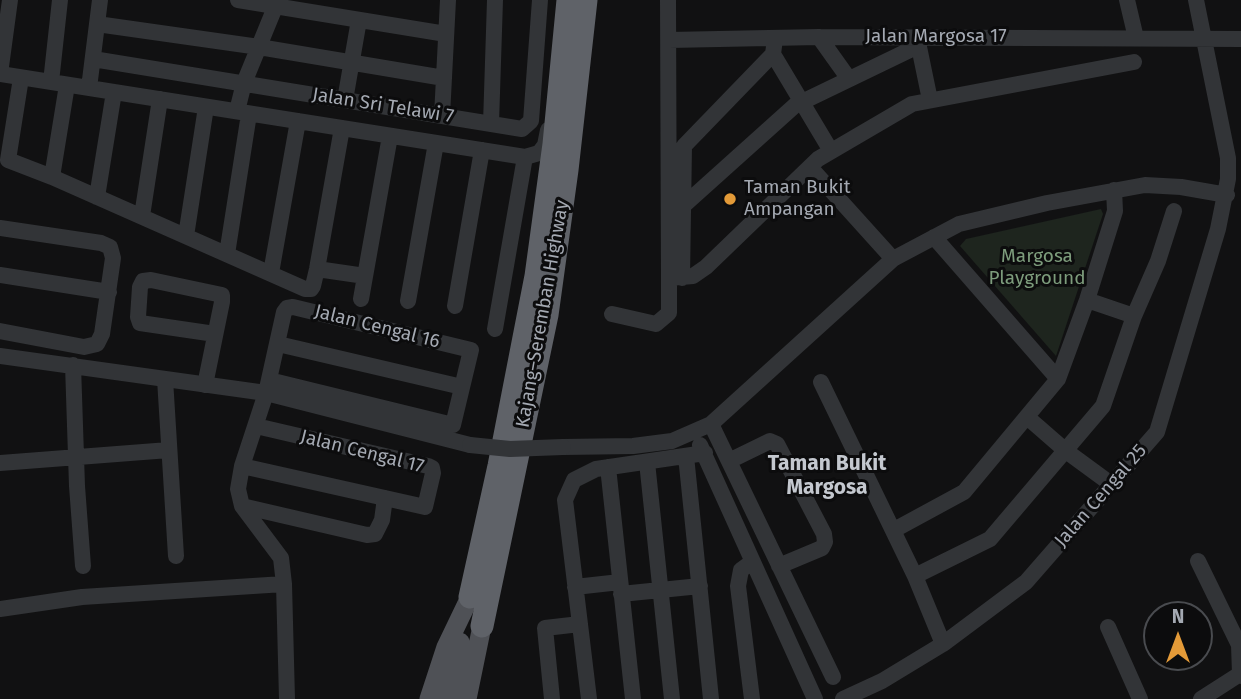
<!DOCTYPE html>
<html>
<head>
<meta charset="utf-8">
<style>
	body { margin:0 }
	#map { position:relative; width:1241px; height:699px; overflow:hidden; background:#111112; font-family:"Fira Sans",sans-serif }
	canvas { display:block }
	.north { position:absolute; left:1143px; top:601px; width:70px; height:70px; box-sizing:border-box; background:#0c0c0d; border:2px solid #494b4f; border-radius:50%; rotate:0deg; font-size:19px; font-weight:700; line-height:28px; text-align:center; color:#a4a9b2 }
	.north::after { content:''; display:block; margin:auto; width:24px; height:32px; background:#e39a38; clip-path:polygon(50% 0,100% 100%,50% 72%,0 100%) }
</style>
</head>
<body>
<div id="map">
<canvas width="1241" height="699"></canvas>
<div class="north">N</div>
</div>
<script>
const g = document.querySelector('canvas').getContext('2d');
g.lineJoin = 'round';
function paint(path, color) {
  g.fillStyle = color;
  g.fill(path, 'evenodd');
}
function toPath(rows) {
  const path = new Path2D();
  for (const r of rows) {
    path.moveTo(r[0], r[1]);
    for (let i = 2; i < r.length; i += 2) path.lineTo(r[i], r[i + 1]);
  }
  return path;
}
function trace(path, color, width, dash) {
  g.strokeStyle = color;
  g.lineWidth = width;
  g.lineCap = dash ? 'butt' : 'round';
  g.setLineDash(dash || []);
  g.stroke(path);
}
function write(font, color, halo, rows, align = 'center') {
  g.font = font + ' "Fira Sans",sans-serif';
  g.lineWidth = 6;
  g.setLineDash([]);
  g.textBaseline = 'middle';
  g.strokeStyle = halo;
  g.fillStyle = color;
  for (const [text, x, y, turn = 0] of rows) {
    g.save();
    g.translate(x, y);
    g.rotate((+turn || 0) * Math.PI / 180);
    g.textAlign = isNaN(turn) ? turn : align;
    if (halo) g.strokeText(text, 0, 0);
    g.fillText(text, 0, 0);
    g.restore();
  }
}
const green = toPath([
	[1101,209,1103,214,1056,356,960,246,966,239]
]);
const minor = toPath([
	[238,0,446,34],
	[668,0,669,278,693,276,706,267,818,159,912,104,1134,62],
	[1127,0,1136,38],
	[97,24,259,47,444,78],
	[819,37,849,79],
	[669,40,819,37,1241,39],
	[918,42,930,100],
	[773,54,831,151],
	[93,59,522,129,531,121,540,0],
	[0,74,525,157,539,153,545,145,548,130],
	[0,74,10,0],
	[21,78,8,160,52,177,305,289,311,289,313,286,317,269,342,128],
	[51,82,60,0],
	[89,88,100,0],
	[345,100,359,20],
	[802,102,918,46],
	[237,111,244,83,278,0],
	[442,116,448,0],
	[491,124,495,0],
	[810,167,893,259],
	[52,177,67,85],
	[97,197,114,92],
	[683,206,801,100],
	[142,216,160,99],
	[0,228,101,243,110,247,113,258,102,334,97,344,84,347,0,331],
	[186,236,206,107],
	[934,237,1058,379],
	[227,254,249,114],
	[317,269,365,276],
	[271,273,298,121],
	[0,275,109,292],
	[682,278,684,146,773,54,775,39],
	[361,299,390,136],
	[408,301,436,143],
	[455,306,482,150],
	[612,314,656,324,669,313,669,278],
	[1134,316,1158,261,1174,211],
	[495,329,525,157],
	[278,344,462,387],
	[0,356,266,393,470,445],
	[73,365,77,486,83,566],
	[165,379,176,556],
	[269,380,453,425,471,350,293,307,287,308,284,312,266,393,242,466,238,489,242,506,281,558,284,584,287,699],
	[821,382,915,576,943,644],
	[205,385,222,302,222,295,151,280,143,281,140,287,138,317,140,323,215,334],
	[1027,417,1066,451,1111,484],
	[711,424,833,677],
	[700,445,815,699],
	[563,447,633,446,672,441,711,424,893,259,959,224,1047,203,1145,185,1181,187,1227,195],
	[686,456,711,699],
	[729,461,770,441,777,444,824,534,825,542,822,548,779,566],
	[647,462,672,699],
	[0,463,169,450],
	[242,466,425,507,433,473,432,468,428,466,256,426],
	[608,467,633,699],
	[242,506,367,535,375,534,382,520,385,498],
	[894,530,964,492,1058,379,1087,300,1115,211,1114,190],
	[1198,561,1239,645,1240,674],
	[915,576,990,539,1103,406,1134,316,1087,300],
	[575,587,620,582],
	[621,594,700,586],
	[0,609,82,597,284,584],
	[1108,627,1140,699],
	[552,699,545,628,580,624],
	[589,699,565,500,574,480,596,469,705,453],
	[752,699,738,586,741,570,752,562],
	[843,699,882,681,943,644,1026,582,1157,432,1218,229,1228,179,1228,158,1196,0],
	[1201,699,1240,674,1241,676]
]);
const major = toPath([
	[429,699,446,647,470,597],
	[448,699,460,642],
	[467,699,482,626]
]);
const highway = toPath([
	[470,597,499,466,536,276,554,144,568,0],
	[482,626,547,315,567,170,586,0]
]);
const minorBridge = toPath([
	[470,445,510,449,563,447]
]);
const markers = [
	[730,199,7,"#e39a38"]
];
const streetNames = [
	["Jalan Margosa 17",936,37],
	["Jalan Sri Telawi 7",383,106,9],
	["Kajang–Seremban Highway",543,314,-80],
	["Jalan Cengal 16",377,327,14],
	["Jalan Cengal 17",362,452,14],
	["Jalan Cengal 25",1101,496,-49]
];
const poiNames = [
	["Taman Bukit",744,188],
	["Ampangan",744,210]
];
const parkNames = [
	["Margosa",1037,257],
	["Playground",1037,279]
];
const neighbourhoodNames = [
	["Taman Bukit",827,464],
	["Margosa",827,488]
];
paint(green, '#1e251e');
trace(minor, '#323437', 16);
trace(major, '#4f5156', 19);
trace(highway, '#5f6268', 23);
trace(minorBridge, '#323437', 16);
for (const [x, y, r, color] of markers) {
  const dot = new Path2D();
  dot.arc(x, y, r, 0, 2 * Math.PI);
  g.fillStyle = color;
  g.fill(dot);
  trace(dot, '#0c0c0d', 2.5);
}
write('19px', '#a4a9b2', '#0c0c0d', streetNames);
write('19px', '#a4a9b2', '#0c0c0d', poiNames, 'left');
write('19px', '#7d9c7c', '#0c0c0d', parkNames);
write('bold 21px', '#c4c8cf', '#0c0c0d', neighbourhoodNames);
</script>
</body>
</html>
